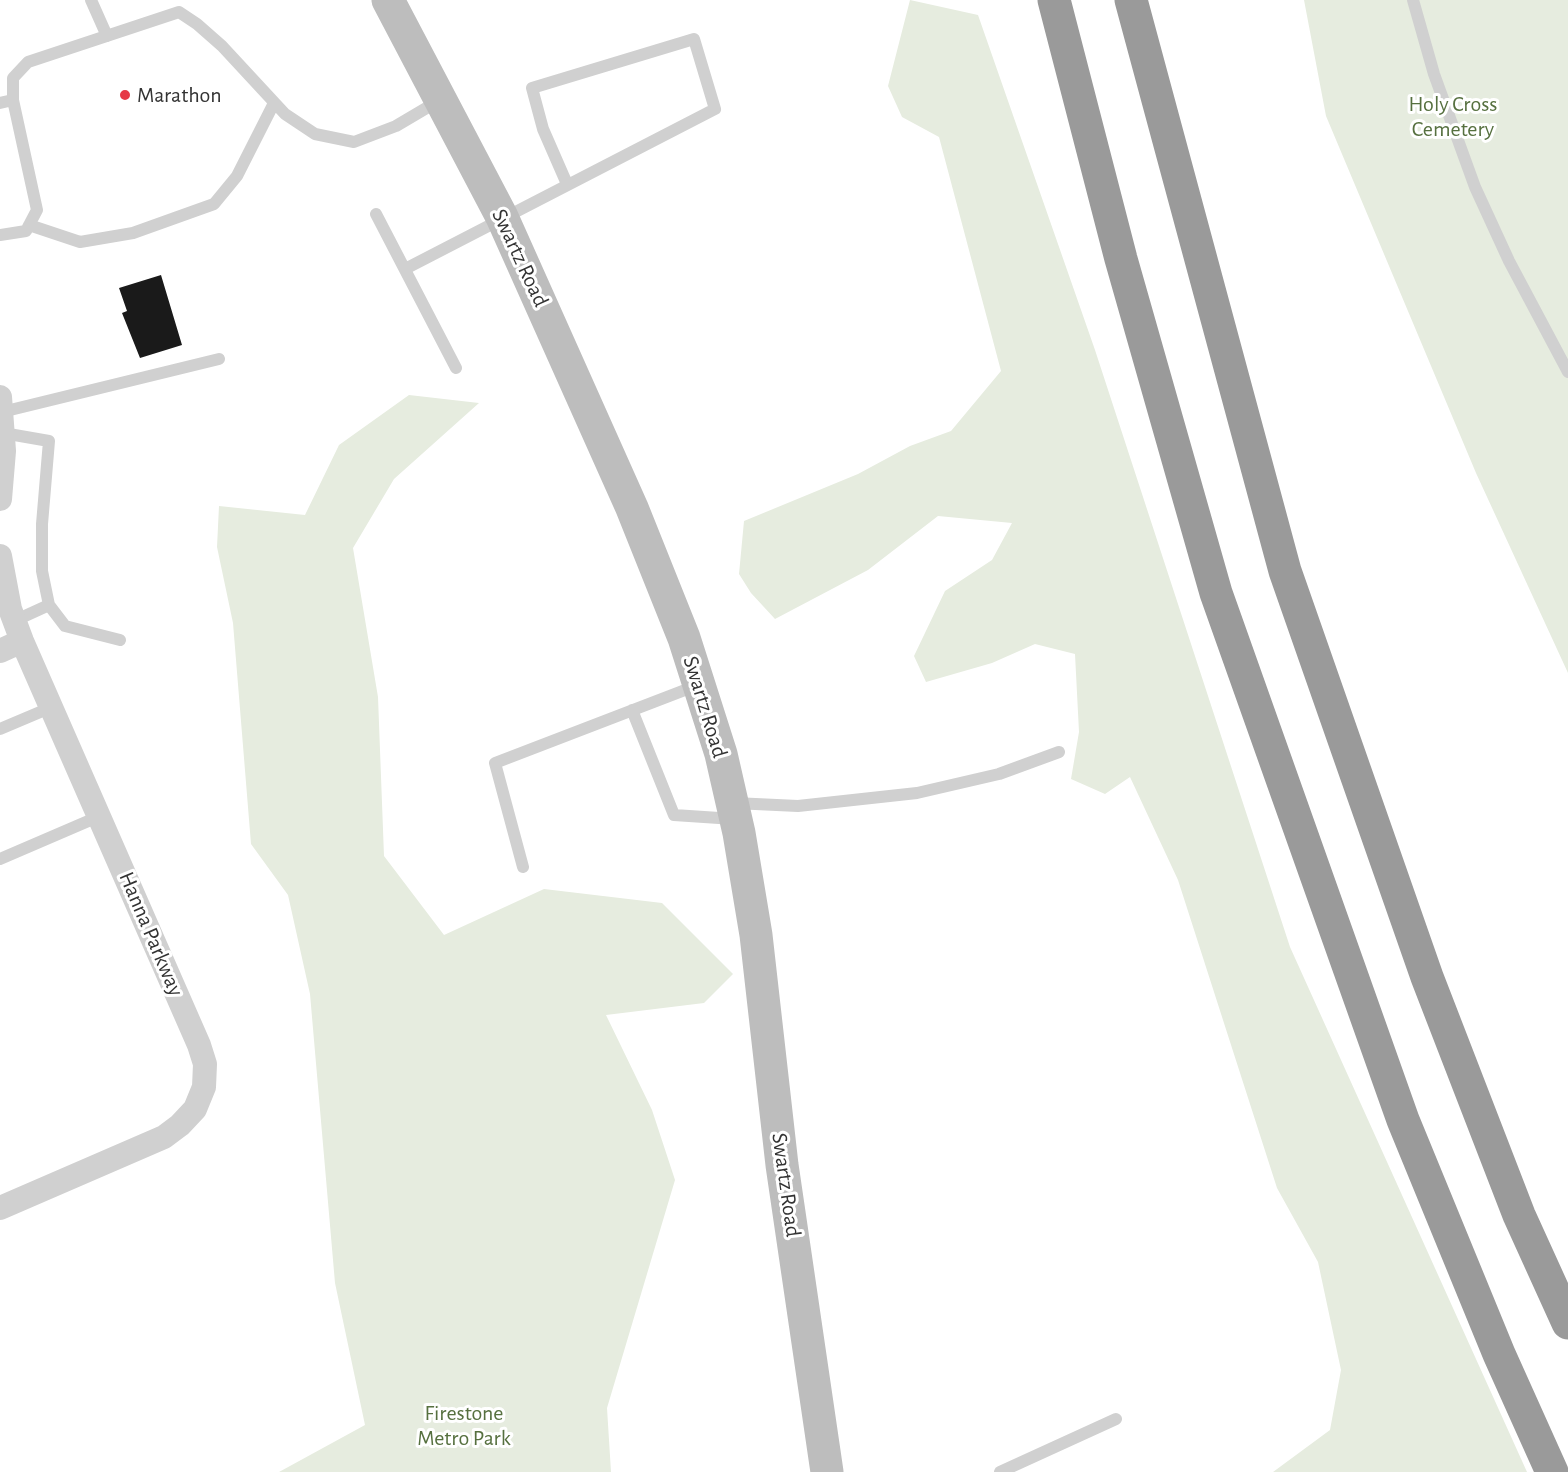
<!DOCTYPE html>
<html>
<head>
<meta charset="utf-8">
<style>
	body { margin:0 }
	canvas { display:block; background:#fff }
</style>
</head>
<body>
<canvas width="1568" height="1472"></canvas>
<script>
const g = document.querySelector('canvas').getContext('2d');
g.lineJoin = 'round';
function paint(path, color) {
  g.fillStyle = color;
  g.fill(path, 'evenodd');
}
function toPath(rows) {
  const path = new Path2D();
  for (const r of rows) {
    path.moveTo(r[0], r[1]);
    for (let i = 2; i < r.length; i += 2) path.lineTo(r[i], r[i + 1]);
  }
  return path;
}
function trace(path, color, width, dash) {
  g.strokeStyle = color;
  g.lineWidth = width;
  g.lineCap = dash ? 'butt' : 'round';
  g.setLineDash(dash || []);
  g.stroke(path);
}
function write(font, color, halo, rows, align = 'center') {
  g.font = font + ' "Alegreya Sans",sans-serif';
  g.lineWidth = 6;
  g.setLineDash([]);
  g.textBaseline = 'middle';
  g.strokeStyle = halo;
  g.fillStyle = color;
  for (const [text, x, y, turn = 0] of rows) {
    g.save();
    g.translate(x, y);
    g.rotate((+turn || 0) * Math.PI / 180);
    g.textAlign = isNaN(turn) ? turn : align;
    if (halo) g.strokeText(text, 0, 0);
    g.fillText(text, 0, 0);
    g.restore();
  }
}
const green = toPath([
	[910,0,978,15,1095,350,1290,947,1527,1472,1273,1472,1330,1430,1341,1370,1318,1262,1277,1188,1178,880,1130,777,1105,794,1071,779,1079,732,1075,654,1035,644,992,663,926,682,914,656,945,591,992,560,1012,523,938,516,868,570,775,619,751,593,739,574,744,521,858,474,910,446,951,431,1001,371,939,137,902,117,888,86],
	[1304,0,1568,0,1568,673,1476,473,1326,116],
	[409,395,479,403,394,479,353,548,378,697,384,856,444,935,544,889,662,903,733,974,704,1003,606,1015,652,1110,675,1180,607,1408,611,1472,279,1472,365,1425,335,1283,310,994,288,895,251,844,233,623,217,547,219,506,305,515,339,445]
]);
const building = toPath([
	[161,275,182,345,140,358,122,313,127,311,119,288]
]);
const lane = toPath([
	[91,0,107,36],
	[1413,0,1434,74,1475,187,1509,261,1568,372],
	[0,103,13,100],
	[376,214,456,368],
	[29,225,80,242,133,233,214,204,237,176,274,103],
	[0,235,26,231,37,210,13,100,13,78,28,62,179,12,197,24,222,46,285,114,315,134,354,142,396,126,440,100],
	[405,269,715,109,694,39,532,88,543,129,567,184],
	[2,412,219,359],
	[3,433,49,441,42,524,42,571,49,605,65,626,120,640],
	[14,621,49,605],
	[632,710,674,815,734,819],
	[0,729,52,707],
	[734,803,798,806,917,793,999,774,1059,752],
	[0,859,100,816],
	[523,867,495,763,698,685],
	[1000,1472,1116,1419]
]);
const street = toPath([
	[0,397,4,451,0,499],
	[0,556,10,609,22,641,199,1045,205,1064,204,1087,195,1109,180,1125,164,1137,0,1208],
	[0,651,22,641]
]);
const secondary = toPath([
	[388,0,502,217,632,508,684,638,721,754,739,833,756,935,782,1165,827,1472]
]);
const highway = toPath([
	[1054,0,1121,259,1216,593,1403,1120,1499,1354,1552,1472],
	[1131,0,1285,571,1427,977,1519,1215,1568,1323]
]);
const markers = [
	[125,95,6,"#e63946"]
];
const poiNames = [
	["Marathon",137,95]
];
const parkNames = [
	["Holy Cross",1453,104],
	["Cemetery",1453,129],
	["Firestone",464,1413],
	["Metro Park",464,1438]
];
const streetNames = [
	["Swartz Road",520,258,65],
	["Swartz Road",705,707,73],
	["Hanna Parkway",151,934,67],
	["Swartz Road",786,1185,82]
];
paint(green, '#e6ecdf');
paint(building, '#1a1a1a');
trace(lane, '#d0d0d0', 12);
trace(street, '#d0d0d0', 24);
trace(secondary, '#bdbdbd', 33);
trace(highway, '#9a9a9a', 33);
for (const [x, y, r, color] of markers) {
  const dot = new Path2D();
  dot.arc(x, y, r, 0, 2 * Math.PI);
  g.fillStyle = color;
  g.fill(dot);
  trace(dot, '#fff', 2);
}
write('22px', '#333', '#fff', poiNames, 'left');
write('22px', '#56703f', '#fff', parkNames);
write('22px', '#333', '#fff', streetNames);
</script>
</body>
</html>
